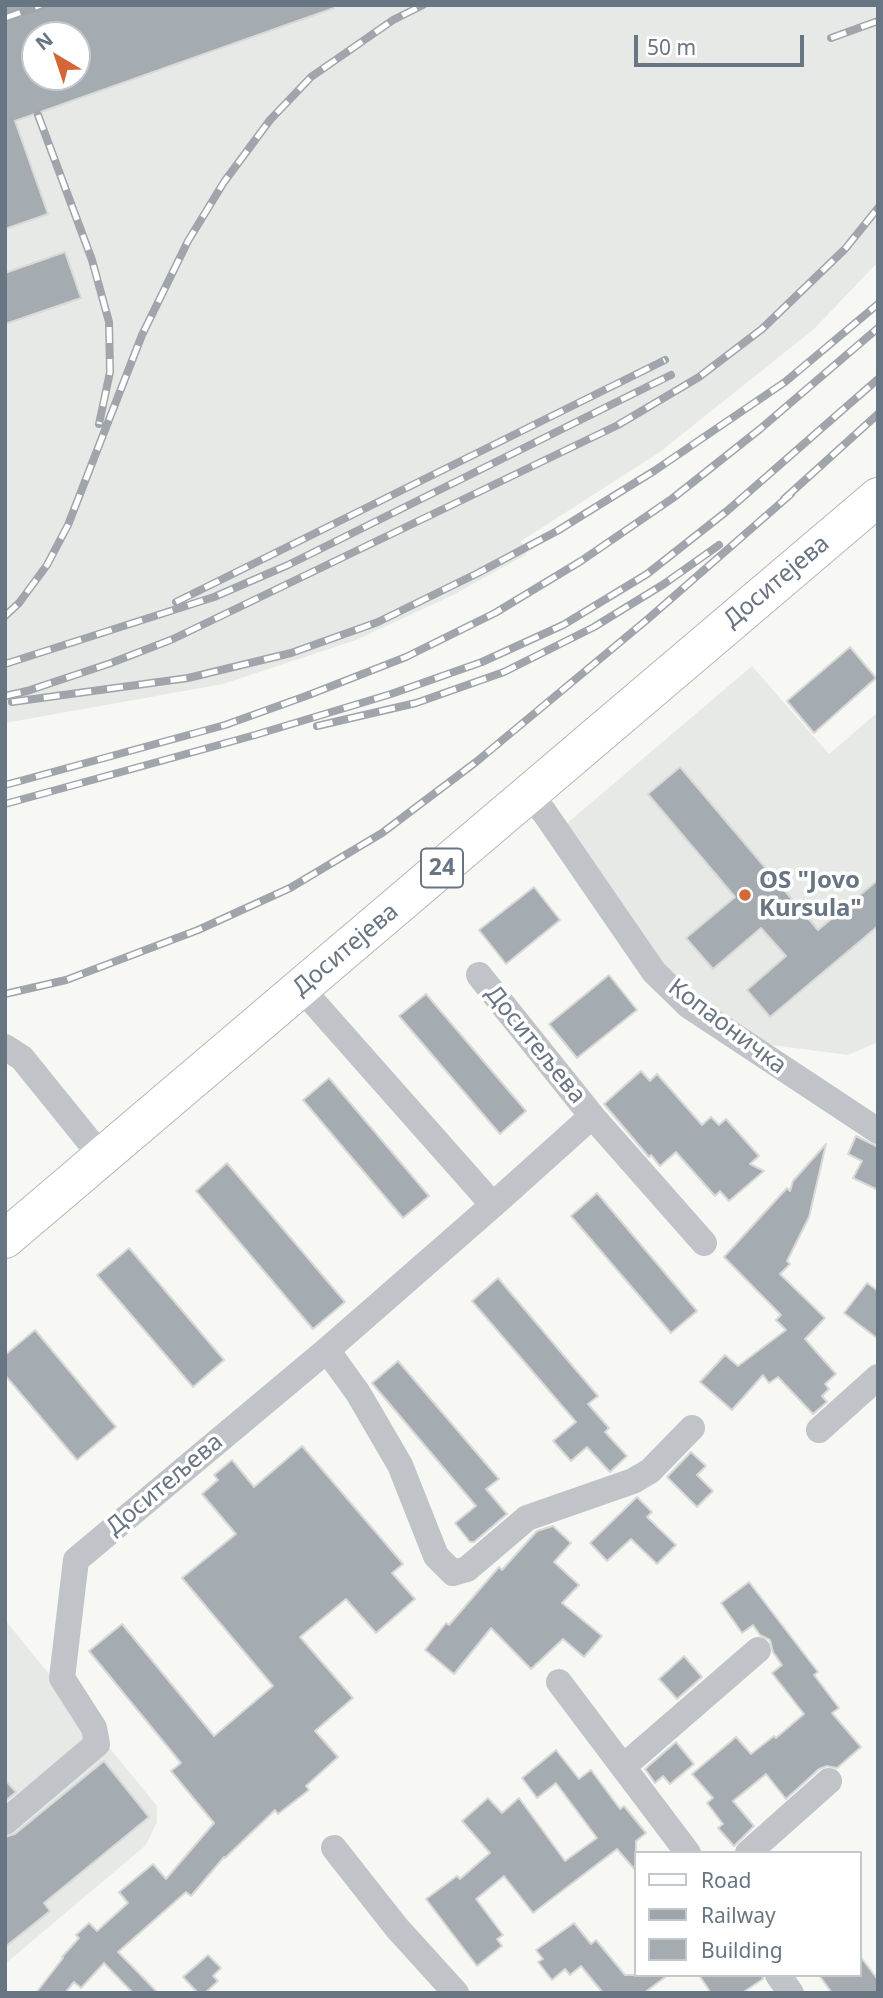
<!DOCTYPE html>
<html>
<head>
<meta charset="utf-8">
<style>
	body { margin:0 }
	#map { position:relative; width:883px; height:1998px; overflow:hidden; background:#f7f7f4; font-family:"Noto Sans",sans-serif }
	canvas { display:block }
	.frame { position:absolute; inset:0; border:7px solid #687582; pointer-events:none }
	.legend { position:absolute; left:634px; top:1851px; width:228px; height:126px; box-sizing:border-box; background:#fff; border:2px solid #c3c8cd; margin:0; padding:9px 12px; list-style:none; font-size:21px; color:#687582 }
	.legend li { display:flex; align-items:center; gap:14px; height:35px }
	.legend b { width:35px; border:2px solid #c3c8cd }
	.north { position:absolute; left:21px; top:21px; width:70px; height:70px; box-sizing:border-box; background:#fff; border:2px solid #c3c8cd; border-radius:50%; rotate:321deg; font-size:19px; font-weight:700; line-height:28px; text-align:center; color:#687582 }
	.north::after { content:''; display:block; margin:auto; width:24px; height:32px; background:#d46737; clip-path:polygon(50% 0,100% 100%,50% 72%,0 100%) }
	.scale { position:absolute; left:634px; top:35px; width:170px; height:32px; box-sizing:border-box; border:4px solid #687582; border-top:0; padding-left:9px; font-size:21px; line-height:24px; white-space:nowrap; color:#687582; -webkit-text-stroke:5px #fff; paint-order:stroke }
</style>
</head>
<body>
<div id="map">
<canvas width="883" height="1998"></canvas>
<div class="frame"></div>
<ul class="legend">
<li><b style="height:9px;background:#fff"></b>Road</li>
<li><b style="height:9px;background:#a0a5ab"></b>Railway</li>
<li><b style="height:19px;background:#a4abb1"></b>Building</li>
</ul>
<div class="north">N</div>
<div class="scale">50 m</div>
</div>
<script>
const g = document.querySelector('canvas').getContext('2d');
g.lineJoin = 'round';
function paint(path, color) {
  g.fillStyle = color;
  g.fill(path, 'evenodd');
}
function toPath(rows) {
  const path = new Path2D();
  for (const r of rows) {
    path.moveTo(r[0], r[1]);
    for (let i = 2; i < r.length; i += 2) path.lineTo(r[i], r[i + 1]);
  }
  return path;
}
function trace(path, color, width, dash) {
  g.strokeStyle = color;
  g.lineWidth = width;
  g.lineCap = dash ? 'butt' : 'round';
  g.setLineDash(dash || []);
  g.stroke(path);
}
function write(font, color, halo, rows, align = 'center') {
  g.font = font + ' "Noto Sans",sans-serif';
  g.lineWidth = 7;
  g.setLineDash([]);
  g.textBaseline = 'middle';
  g.strokeStyle = halo;
  g.fillStyle = color;
  for (const [text, x, y, turn = 0] of rows) {
    g.save();
    g.translate(x, y);
    g.rotate((+turn || 0) * Math.PI / 180);
    g.textAlign = isNaN(turn) ? turn : align;
    if (halo) g.strokeText(text, 0, 0);
    g.fillText(text, 0, 0);
    g.restore();
  }
}
const built = toPath([
	[5,5,878,5,878,262,814,329,660,452,521,541,527,554,451,596,356,640,223,684,5,723],
	[35,35,77,35,77,77,35,77],
	[752,666,829,754,878,712,878,1042,848,1055,757,1043,693,998,661,965,565,825],
	[5,1620,157,1806,157,1822,146,1845,5,1964]
]);
const building = toPath([
	[5,5,333,5,334,8,15,121,48,214,5,229,5,5],
	[35,35,77,35,77,77,35,77,35,35],
	[65,252,81,298,5,324,5,273,65,252],
	[850,647,876,678,814,733,787,701,850,647],
	[680,767,818,930,878,880,878,926,770,1017,747,990,786,956,761,928,713,969,686,938,735,897,648,794,680,767],
	[534,887,560,920,506,964,479,930,534,887],
	[609,975,637,1010,577,1058,549,1024,609,975],
	[426,994,526,1111,500,1134,399,1016,426,994],
	[641,1071,650,1081,657,1074,702,1125,711,1117,719,1125,726,1119,759,1156,750,1164,764,1171,729,1201,720,1191,715,1196,676,1152,660,1166,651,1155,649,1157,604,1104,641,1071],
	[329,1078,429,1196,403,1218,303,1100,329,1078],
	[856,1136,878,1147,878,1190,853,1178,862,1161,848,1154,856,1136],
	[826,1144,809,1217,787,1261,790,1264,780,1274,825,1318,805,1339,836,1374,825,1384,829,1389,822,1396,827,1402,813,1414,778,1377,769,1383,763,1375,732,1410,700,1382,725,1355,738,1366,786,1330,776,1320,781,1315,724,1257,787,1188,790,1191,793,1181,826,1144],
	[227,1163,345,1302,313,1329,196,1191,227,1163],
	[597,1193,697,1311,671,1333,571,1216,597,1193],
	[129,1248,224,1360,193,1387,97,1275,129,1248],
	[498,1278,598,1396,588,1404,609,1428,605,1432,627,1456,610,1472,587,1447,571,1461,553,1441,576,1422,472,1301,498,1278],
	[867,1283,878,1291,878,1339,844,1313,867,1283],
	[35,1330,116,1427,77,1460,5,1375,5,1355,35,1330],
	[398,1361,499,1479,486,1489,507,1514,474,1542,470,1542,455,1523,476,1506,372,1383,398,1361],
	[302,1446,403,1564,392,1573,415,1599,376,1633,346,1599,300,1637,353,1698,315,1731,338,1757,306,1786,309,1790,278,1814,275,1810,225,1858,224,1857,191,1896,186,1892,118,1952,158,1993,133,1993,104,1963,81,1988,74,1982,65,1993,36,1993,63,1958,62,1957,79,1938,76,1935,89,1923,97,1931,128,1903,119,1892,153,1864,166,1879,214,1823,171,1771,181,1763,89,1651,122,1624,214,1736,273,1686,182,1578,236,1534,202,1494,218,1480,214,1475,232,1460,254,1487,302,1446],
	[691,1452,706,1466,697,1475,713,1491,697,1507,667,1477,691,1452],
	[637,1497,652,1512,647,1517,676,1545,657,1564,631,1539,607,1561,590,1543,637,1497],
	[553,1526,571,1543,554,1562,579,1585,562,1603,602,1636,584,1657,563,1639,531,1669,491,1628,454,1674,425,1650,446,1623,449,1625,499,1567,502,1570,537,1531,553,1526],
	[749,1582,818,1672,814,1675,839,1708,832,1713,861,1747,837,1768,827,1766,819,1769,786,1799,766,1774,733,1801,754,1826,734,1846,718,1828,723,1824,707,1803,713,1798,692,1774,736,1737,751,1754,774,1736,776,1738,804,1714,772,1673,782,1665,773,1652,770,1640,760,1635,753,1625,742,1633,721,1603,749,1582],
	[684,1656,702,1677,677,1699,659,1679,684,1656],
	[676,1742,694,1764,670,1784,663,1776,655,1783,645,1769,676,1742],
	[556,1750,579,1779,591,1770,620,1809,624,1806,646,1833,636,1841,636,1871,617,1849,533,1913,504,1876,476,1899,503,1935,497,1939,502,1946,477,1966,426,1899,457,1876,460,1879,490,1853,462,1821,488,1798,502,1813,519,1798,565,1861,597,1838,556,1783,537,1798,522,1778,556,1750],
	[104,1761,149,1817,44,1903,50,1911,5,1947,5,1837,15,1834,104,1761],
	[5,1780,16,1792,5,1801,5,1780],
	[574,1923,591,1944,596,1940,625,1975,668,1975,644,1993,603,1993,581,1966,570,1975,565,1969,552,1980,538,1962,543,1959,536,1950,574,1923],
	[208,1955,221,1968,213,1976,218,1981,205,1993,198,1993,183,1977,208,1955],
	[860,1956,878,1980,878,1993,832,1993,819,1975,860,1975,860,1956],
	[699,1975,762,1975,763,1979,742,1993,711,1993,699,1975]
]);
const minor = toPath([
	[528,795,544,812,654,972,689,1006,878,1131],
	[479,975,592,1116,704,1243],
	[5,1047,22,1058,102,1157],
	[493,1205,592,1116],
	[327,1350,358,1393,400,1465,436,1556,453,1573,467,1569,527,1518,633,1481,650,1471,692,1428],
	[819,1430,878,1377],
	[559,1682,688,1853],
	[623,1767,758,1650],
	[5,1822,97,1744,94,1728,62,1678,76,1560,327,1350,493,1205,301,988],
	[334,1848,397,1928,456,1993],
	[748,1853,829,1781],
	[778,1975,791,1993]
]);
const primary = toPath([
	[5,1239,878,497]
]);
const rail = toPath([
	[5,18,41,5],
	[831,38,878,21],
	[38,115,92,260,109,322,110,372,99,424],
	[784,499,878,414],
	[176,602,665,360],
	[5,616,19,603,47,565,68,525,142,335,188,241,224,182,270,120,311,77,393,20,423,5],
	[5,664,214,597,288,565,671,375],
	[5,696,27,691,111,663,173,639,618,425,699,377,762,329,845,249,878,208],
	[12,702,188,678,291,653,378,622,478,573,557,531,654,471,785,382,878,304],
	[317,726,416,703,504,672,594,627,664,584,719,545],
	[5,785,225,725,306,696,406,657,495,613,581,561,673,498,760,429,878,328],
	[5,804,255,735,391,694,482,662,563,625,647,574,727,511,878,379],
	[5,994,66,980,198,930,290,888,382,833,476,762,649,618,791,494]
]);
const markers = [
	[745,895,7,"#d46737"]
];
const shields = [
	[442,868,42]
];
const shieldNames = [
	["24",442,868]
];
const streetNames = [
	["Доситејева",777,582,-40],
	["Доситејева",346,950,-40],
	["Копаоничка",727,1027,37],
	["Доситељева",535,1045,51],
	["Доситељева",165,1485,-40]
];
const poiNames = [
	["OS \"Jovo",759,881],
	["Kursula\"",759,909]
];
paint(built, '#e7e9e7');
paint(building, '#a4abb1');
trace(building, '#d8d8d7', 2);
trace(primary, '#b2b5b9', 40);
trace(minor, '#c0c3c7', 26);
trace(primary, '#fff', 38);
trace(rail, '#a0a5ab', 8);
trace(rail, '#fff', 5, [16]);
for (const [x, y, r, color] of markers) {
  const dot = new Path2D();
  dot.arc(x, y, r, 0, 2 * Math.PI);
  g.fillStyle = color;
  g.fill(dot);
  trace(dot, '#fff', 2.5);
}
for (const [x, y, w] of shields) {
  const box = new Path2D();
  box.roundRect(x - w / 2, y - 19.5, w, 39, 5);
  g.fillStyle = '#fff';
  g.fill(box);
  trace(box, '#687582', 2);
}
write('bold 23px', '#687582', null, shieldNames);
write('24px', '#687582', '#fff', streetNames);
write('bold 24px', '#687582', '#fff', poiNames, 'left');
</script>
</body>
</html>
